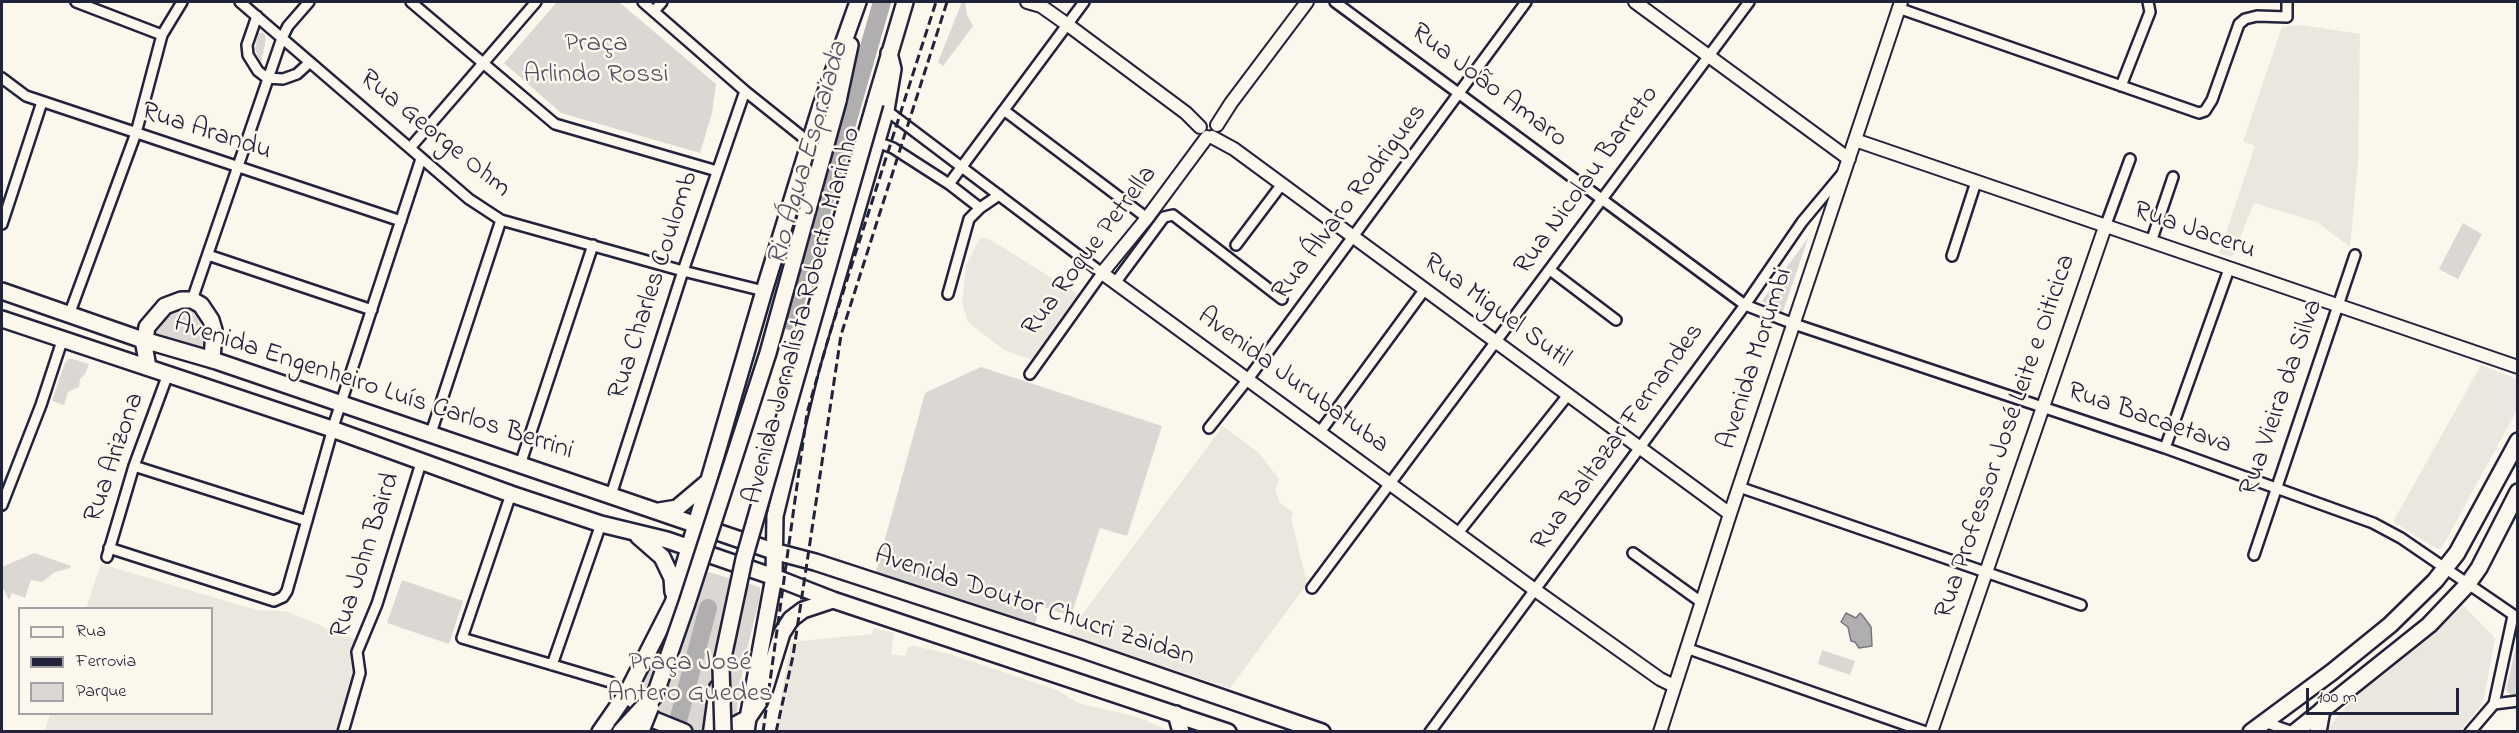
<!DOCTYPE html>
<html>
<head>
<meta charset="utf-8">
<style>
	body { margin:0 }
	#map { position:relative; width:2519px; height:733px; overflow:hidden; background:#fbf7ec; font-family:"Indie Flower",sans-serif }
	canvas { display:block }
	.frame { position:absolute; inset:0; border:3px solid #22223b; pointer-events:none }
	.legend { position:absolute; left:18px; top:607px; width:195px; height:108px; box-sizing:border-box; background:#fbf7ec; border:2px solid #a4a2a5; margin:0; padding:8px 10px; list-style:none; font-size:18px; color:#22223b }
	.legend li { display:flex; align-items:center; gap:12px; height:30px }
	.legend b { width:30px; border:2px solid #a4a2a5 }
	.scale { position:absolute; left:2306px; top:688px; width:153px; height:27px; box-sizing:border-box; border:3px solid #22223b; border-top:0; padding-left:8px; font-size:18px; line-height:21px; white-space:nowrap; color:#22223b; -webkit-text-stroke:4px #fbf7ec; paint-order:stroke }
</style>
</head>
<body>
<div id="map">
<canvas width="2519" height="733"></canvas>
<div class="frame"></div>
<ul class="legend">
<li><b style="height:8px;background:#fbf7ec"></b>Rua</li>
<li><b style="height:8px;background:#22223b"></b>Ferrovia</li>
<li><b style="height:16px;background:#dbd8d3"></b>Parque</li>
</ul>
<div class="scale">100 m</div>
</div>
<script>
const g = document.querySelector('canvas').getContext('2d');
g.lineJoin = 'round';
function paint(path, color) {
  g.fillStyle = color;
  g.fill(path, 'evenodd');
}
function toPath(rows) {
  const path = new Path2D();
  for (const r of rows) {
    path.moveTo(r[0], r[1]);
    for (let i = 2; i < r.length; i += 2) path.lineTo(r[i], r[i + 1]);
  }
  return path;
}
function trace(path, color, width, dash) {
  g.strokeStyle = color;
  g.lineWidth = width;
  g.lineCap = dash ? 'butt' : 'round';
  g.setLineDash(dash || []);
  g.stroke(path);
}
function write(font, color, halo, rows, align = 'center') {
  g.font = font + ' "Indie Flower",sans-serif';
  g.lineWidth = 5;
  g.setLineDash([]);
  g.textBaseline = 'middle';
  g.strokeStyle = halo;
  g.fillStyle = color;
  for (const [text, x, y, turn = 0] of rows) {
    g.save();
    g.translate(x, y);
    g.rotate((+turn || 0) * Math.PI / 180);
    g.textAlign = isNaN(turn) ? turn : align;
    if (halo) g.strokeText(text, 0, 0);
    g.fillText(text, 0, 0);
    g.restore();
  }
}
const built = toPath([
	[2301,25,2360,34,2358,165,2350,247,2317,222,2254,203,2232,257,2219,253,2255,146,2243,141,2282,27],
	[980,238,989,239,1079,295,1032,360,1004,350,968,322,962,304,966,265],
	[2481,365,2517,379,2517,410,2441,549,2437,549,2393,522],
	[1223,426,1259,453,1279,479,1275,489,1280,503,1294,513,1291,518,1307,584,1230,688,1067,635],
	[101,564,256,610,285,611,364,643,343,731,44,732,50,714,212,714,212,608,86,608],
	[2461,603,2495,638,2483,703,2460,731,2325,732,2384,662],
	[873,628,894,633,891,654,905,656,908,647,914,646,950,654,1057,690,1078,703,1138,717,1169,731,775,731,791,642,872,634]
]);
const green = toPath([
	[557,2,619,2,716,84,712,113,700,153,561,113,504,63],
	[962,2,965,2,967,15,973,26,943,66,938,62],
	[258,33,264,33,266,39,261,63,255,49],
	[2463,223,2482,234,2458,279,2439,269],
	[1808,238,1782,314,1762,301],
	[182,305,197,308,206,323,202,348,155,335,157,325,172,310],
	[68,359,73,359,89,364,85,374,80,379,79,387,68,392,64,405,52,401,64,365],
	[981,367,1162,426,1127,536,1100,528,1071,616,1040,606,1035,624,876,572,925,393],
	[34,553,71,566,70,568,55,572,42,582,31,580,25,598,12,593,9,600,2,586,2,567],
	[681,564,760,587,760,597,744,661,734,731,607,732,635,685],
	[402,580,463,601,449,644,387,623],
	[2517,642,2517,697,2513,698,2506,690],
	[1822,650,1855,661,1850,675,1818,664]
]);
const water = toPath([
	[1846,613,1856,618,1860,613,1863,616,1871,627,1872,646,1859,648,1855,642,1851,641,1848,627,1841,622,1846,613]
]);
const river = toPath([
	[790,321,882,2],
	[675,732,708,608]
]);
const minor = toPath([
	[76,2,162,35],
	[240,2,469,199,501,220,683,271,764,291],
	[411,2,555,124,717,171],
	[643,2,745,91,810,143],
	[1335,2,1745,305,1794,324,2165,448,2373,523,2401,538,2518,618],
	[1898,8,2199,113,2205,111,2212,100,2239,24,2245,19,2257,16,2287,17,2287,2],
	[654,11,662,2],
	[257,16,247,45,248,55,258,71,267,78,283,79,297,74,310,62],
	[2,78,26,96,401,221],
	[2121,86,2150,12,2148,2],
	[886,110,1102,273,1030,374],
	[1005,111,1147,218],
	[877,142,893,148,949,184,980,208],
	[410,148,536,2],
	[949,184,1084,2],
	[2,224,42,102],
	[2105,227,2130,159],
	[2151,242,2173,177],
	[1236,245,1282,184],
	[208,255,372,310],
	[1952,256,1976,182],
	[1550,270,1616,320],
	[1115,283,1164,217,1173,215,1282,299],
	[948,294,969,219,980,208,999,195],
	[192,300,282,38,288,26,309,2],
	[69,315,136,133,162,35,182,2],
	[1209,428,1248,379,1526,2],
	[1320,432,1425,289],
	[430,436,501,220],
	[2165,448,2229,269],
	[520,465,593,245],
	[134,466,307,521],
	[1739,487,2081,605],
	[511,494,462,638,610,682,627,693],
	[611,495,683,271,745,91],
	[2,505,41,405,62,341],
	[1458,533,1568,395],
	[109,548,274,601,283,597,287,591,335,421,421,159],
	[1633,553,1701,602],
	[2254,555,2355,255],
	[107,557,134,466,168,374],
	[1312,588,1749,2],
	[1686,648,1926,732],
	[552,665,601,524],
	[2494,704,2513,616],
	[2264,722,2293,732],
	[343,732,360,673,357,652,377,604,421,463],
	[1430,732,1745,305,1802,222,1842,174],
	[2470,732,2494,704,2518,701]
]);
const tertiary = toPath([
	[1027,2,1041,6,1068,25,1186,113,1200,127],
	[1635,2,1849,159],
	[1217,125,1231,103,1307,2],
	[1207,137,1147,218,1102,273,1535,590,1660,679,1674,686],
	[1212,137,1234,149,1730,514],
	[1855,140,2518,367],
	[1660,732,1730,514,1901,2],
	[1931,732,2105,227]
]);
const primary = toPath([
	[838,101,850,45],
	[875,103,905,2],
	[2,291,137,338,216,361,773,551,815,562,1081,649,1322,732],
	[2,319,332,429,511,494,601,524,667,540,774,577,833,600,1228,732],
	[148,367,144,345,147,327,165,306,181,300,192,300,201,305,211,320,214,330,212,360],
	[659,511,677,508,709,481],
	[638,536,662,557,672,578,673,592],
	[1176,714,1181,732],
	[748,718,774,577,775,516,811,367,886,110,893,69,889,53],
	[684,732,652,719,627,693,673,603,764,291,821,106,858,2],
	[722,732,748,718,759,702,765,688,782,633,791,619,803,610,833,600],
	[2251,732,2332,672,2390,625,2435,581,2457,553,2518,441],
	[2295,732,2429,625,2467,585,2479,568,2518,492],
	[2318,732,2322,710]
]);
const trunk = toPath([
	[600,732,627,693],
	[746,732,748,718]
]);
const motorway = toPath([
	[712,732,718,688]
]);
const rail = toPath([
	[763,732,807,413,829,336,936,2],
	[776,732,793,656,841,335,947,2]
]);
const primaryBridge = toPath([
	[721,667,744,559,875,103],
	[655,695,687,603,768,353,838,101]
]);
const trunkBridge = toPath([
	[721,667,723,732]
]);
const motorwayBridge = toPath([
	[621,732,655,695],
	[640,732,650,707]
]);
const parkNames = [
	["Praça",596,46],
	["Arlindo Rossi",596,77],
	["Praça José",690,665],
	["Antero Guedes",690,696]
];
const streetNames = [
	["Rua João Amaro",1488,87,37],
	["Rua Arandu",206,133,18],
	["Rua George Ohm",434,135,39],
	["Rua Nicolau Barreto",1588,181,-54],
	["Rua Álvaro Rodrigues",1351,203,-53],
	["Rua Jaceru",2194,232,19],
	["Rua Roque Petrella",1091,252,-53],
	["Rua Charles Coulomb",655,286,-72],
	["Rua Miguel Sutil",1496,312,36],
	["Avenida Jornalista Roberto Marinho",804,316,-75],
	["Avenida Morumbi",1757,359,-72],
	["Avenida Jurubatuba",1292,382,36],
	["Avenida Engenheiro Luís Carlos Berrini",373,389,18],
	["Rua Vieira da Silva",2283,398,-71],
	["Rua Bacaetava",2149,420,19],
	["Rua Professor José Leite e Oiticica",2007,437,-71],
	["Rua Baltazar Fernandes",1619,438,-54],
	["Rua Arizona",116,458,-71],
	["Rua John Baird",367,556,-72],
	["Avenida Doutor Chucri Zaidan",1034,608,18]
];
const waterNames = [
	["Rio Água Espraiada",810,154,-74]
];
paint(built, '#ebe7df');
paint(green, '#dbd8d3');
paint(water, '#b1aeb0');
trace(water, '#787681', 1.5);
trace(river, '#b1aeb0', 18);
trace(minor, '#22223b', 14);
trace(tertiary, '#22223b', 16);
trace(primary, '#22223b', 20);
trace(trunk, '#22223b', 20);
trace(motorway, '#22223b', 21);
trace(minor, '#fbf7ec', 9);
trace(tertiary, '#fbf7ec', 12);
trace(primary, '#fbf7ec', 15);
trace(trunk, '#fbf7ec', 15);
trace(motorway, '#fbf7ec', 16);
trace(rail, '#22223b', 3, [9, 4.5]);
trace(primaryBridge, '#22223b', 20, []);
trace(trunkBridge, '#22223b', 20, []);
trace(motorwayBridge, '#22223b', 21, []);
trace(primaryBridge, '#fbf7ec', 15);
trace(trunkBridge, '#fbf7ec', 15);
trace(motorwayBridge, '#fbf7ec', 16);
write('27px', '#505061', '#fbf7ec', parkNames);
write('27px', '#22223b', '#fbf7ec', streetNames);
write('italic 28px', '#545364', '#fbf7ec', waterNames);
</script>
</body>
</html>
